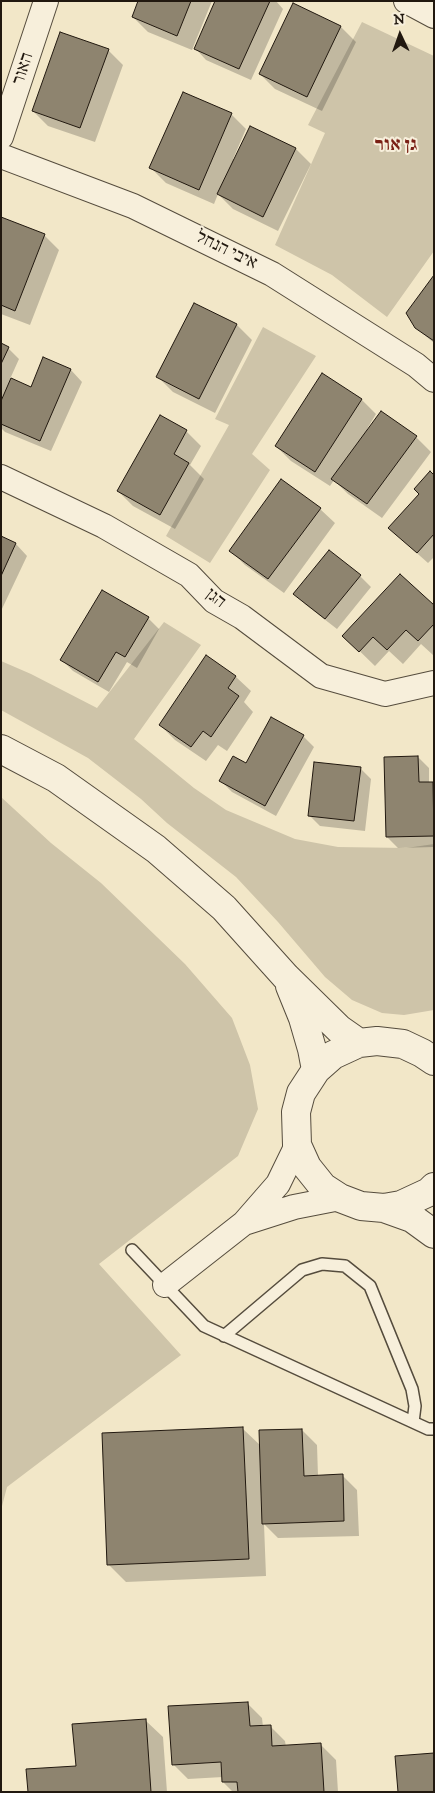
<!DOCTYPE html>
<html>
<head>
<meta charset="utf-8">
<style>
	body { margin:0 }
	#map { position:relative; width:435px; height:1793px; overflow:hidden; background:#f2e7c8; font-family:"IM FELL DW Pica",serif }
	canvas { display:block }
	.frame { position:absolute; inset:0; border:2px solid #21180f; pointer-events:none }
	.north { position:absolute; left:375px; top:10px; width:50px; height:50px; -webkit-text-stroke:4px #f7efdb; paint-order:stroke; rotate:357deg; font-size:14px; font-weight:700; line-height:20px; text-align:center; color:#21180f }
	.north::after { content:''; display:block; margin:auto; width:18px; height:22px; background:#21180f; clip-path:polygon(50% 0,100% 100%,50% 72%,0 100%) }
</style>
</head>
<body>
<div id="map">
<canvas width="435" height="1793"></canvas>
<div class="frame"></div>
<div class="north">N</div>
</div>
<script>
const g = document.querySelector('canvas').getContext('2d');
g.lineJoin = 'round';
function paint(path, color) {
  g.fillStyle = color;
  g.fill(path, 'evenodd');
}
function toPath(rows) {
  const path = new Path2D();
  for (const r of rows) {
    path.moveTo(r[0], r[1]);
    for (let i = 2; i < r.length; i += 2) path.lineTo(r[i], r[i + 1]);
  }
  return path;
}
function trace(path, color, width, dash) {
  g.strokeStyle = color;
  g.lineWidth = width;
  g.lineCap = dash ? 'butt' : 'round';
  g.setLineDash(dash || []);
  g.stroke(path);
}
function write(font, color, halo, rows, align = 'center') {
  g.font = font + ' "IM FELL DW Pica","Frank Ruhl Libre",serif';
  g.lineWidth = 4;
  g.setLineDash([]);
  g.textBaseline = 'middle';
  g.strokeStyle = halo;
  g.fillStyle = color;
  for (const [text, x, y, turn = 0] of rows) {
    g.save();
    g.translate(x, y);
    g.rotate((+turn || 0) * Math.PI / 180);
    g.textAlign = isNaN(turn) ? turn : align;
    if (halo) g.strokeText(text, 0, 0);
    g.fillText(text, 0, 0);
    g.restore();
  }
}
const green = toPath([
	[362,22,434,56,434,251,387,317,332,275,275,245,325,133,308,125],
	[263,327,316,356,252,454,270,470,210,563,166,536,229,425,215,419],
	[164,622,201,645,134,739,194,788,226,810,295,839,338,847,406,848,434,844,434,1010,404,1015,382,1013,352,1000,325,977,278,922,236,877,167,823,141,799,88,758,1,710,1,661,31,674,97,708],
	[1,797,51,843,101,883,185,964,232,1018,250,1065,258,1109,238,1156,99,1264,181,1355,7,1487,1,1510]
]);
const shadow = toPath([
	[140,1,212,1,192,50,148,32,133,17],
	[217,1,276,1,283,9,251,80,206,60,195,48],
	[293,5,341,27,356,42,322,111,275,89,260,74],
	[108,50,123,65,95,142,48,126,33,111],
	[231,114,246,129,233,159,235,160,251,128,296,149,311,164,278,231,233,209,218,194,214,204,166,183,151,168],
	[1,218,44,235,59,250,30,325,1,314],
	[434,277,434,343,416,328],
	[195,304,237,325,252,340,215,413,173,392,158,377],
	[1,345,8,348,19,359,10,379,31,388,44,359,71,370,82,382,51,451,5,432,1,428,1,404,3,399,1,398],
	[361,399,376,414,367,429,416,437,431,452,382,518,348,494,334,480,330,486,291,461,276,446],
	[186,431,201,446,190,465,204,479,175,529,133,506,118,491],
	[434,476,434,557,428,563,401,539,421,494],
	[320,509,335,523,284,593,245,565,230,550],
	[1,538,16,544,27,556,1,611],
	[360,576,371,587,337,629,306,605,295,594],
	[434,607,433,655,421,644,403,664,389,651,375,666,344,636],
	[148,618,159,629,137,668,127,662,109,692,73,671,62,660],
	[207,657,236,677,251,691,244,702,253,712,227,751,218,745,206,761,175,740,160,725],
	[303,736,314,747,276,816,232,792,221,781,246,764],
	[418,757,429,768,429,783,434,784,434,847,398,848,387,837],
	[360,768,371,779,365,831,320,826,309,815],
	[243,1429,261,1446,302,1430,317,1445,318,1476,342,1475,357,1490,359,1536,278,1538,264,1524,266,1576,126,1582,109,1565],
	[247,1703,262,1718,263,1727,270,1726,285,1741,286,1747,321,1745,336,1760,338,1792,233,1792,223,1782,223,1777,188,1779,173,1764],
	[145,1720,163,1737,167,1792,29,1792,77,1767]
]);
const building = toPath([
	[138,1,191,1,177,36,132,17,138,1],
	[215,1,270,1,239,69,194,49,215,1],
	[293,3,341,26,307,97,259,74,293,3],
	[60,32,109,49,80,128,32,111,60,32],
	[183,92,232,113,199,190,149,168,183,92],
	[250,126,296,148,263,217,217,194,250,126],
	[1,217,45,234,15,311,1,305,1,217],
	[434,275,434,341,415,328,406,313,434,275],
	[194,303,237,324,199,399,156,377,194,303],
	[1,343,9,347,1,364,1,343],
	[43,357,71,369,40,441,1,424,1,401,11,378,31,387,43,357],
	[322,373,362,399,315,472,275,446,322,373],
	[381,411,417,436,367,504,331,479,381,411],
	[160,415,187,430,174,454,189,463,160,515,117,491,160,415],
	[430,471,434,475,434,534,417,553,388,528,419,494,414,489,430,471],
	[281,479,321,508,268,579,229,551,281,479],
	[1,536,16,543,1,576,1,536],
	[329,550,361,575,325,619,293,594,329,550],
	[400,574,434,605,434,624,418,641,406,630,387,650,373,637,359,652,342,636,400,574],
	[102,590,149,617,125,657,116,652,98,682,60,660,102,590],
	[206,655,236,676,228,688,239,696,211,737,203,731,191,747,159,725,206,655],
	[271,717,304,735,265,806,219,781,233,756,246,763,271,717],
	[418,756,419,782,433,782,434,836,386,837,384,757,418,756],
	[314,762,361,767,354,821,308,816,314,762],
	[243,1427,249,1559,107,1565,102,1433,243,1427],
	[302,1429,304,1476,343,1474,344,1521,262,1524,259,1430,302,1429],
	[248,1702,250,1726,271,1725,272,1746,321,1743,324,1792,238,1792,237,1782,222,1782,221,1762,172,1765,168,1706,248,1702],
	[146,1719,151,1792,28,1792,26,1769,76,1766,72,1724,146,1719],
	[434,1753,434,1792,398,1792,395,1756,434,1753]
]);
const service = toPath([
	[132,1250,204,1326,428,1429,434,1429],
	[224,1336,302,1270,322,1264,345,1266,370,1286,412,1389,415,1406,413,1422]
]);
const minor = toPath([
	[406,1,434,16],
	[1,137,46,1],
	[1,156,133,206,272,274,416,365,434,380],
	[1,477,104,526,189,575,214,601,242,617,321,676,385,694,434,683],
	[244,1223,294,1207,340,1198],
	[165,1285,244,1223,278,1184,297,1145]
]);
const tertiary = toPath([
	[1,749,56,778,156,849,224,908,286,977,339,1029,359,1043],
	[290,986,303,1018,312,1049,316,1070],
	[434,1061,422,1053,403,1044,377,1041,359,1043,333,1055,316,1070,301,1093,296,1112,297,1145,307,1167,323,1187,340,1198,361,1206,384,1208,401,1205,429,1192,434,1187],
	[384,1208,412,1218,434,1234]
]);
const streetNames = [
	["האור",24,69,-72],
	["איבי הנחל",226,251,26],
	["הגן",215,599,38]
];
const neighbourhoodNames = [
	["גן אור",396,146]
];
paint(green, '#cec4a9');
paint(shadow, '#0003');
paint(building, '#8e846f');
trace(building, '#21180f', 1);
trace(service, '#554c3d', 14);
trace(minor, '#554c3d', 26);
trace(tertiary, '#554c3d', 30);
trace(service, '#f7efdb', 11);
trace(minor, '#f7efdb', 24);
trace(tertiary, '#f7efdb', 28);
write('18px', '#21180f', '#f7efdb', streetNames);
write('bold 19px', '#7a1f14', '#f7efdb', neighbourhoodNames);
</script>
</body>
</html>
